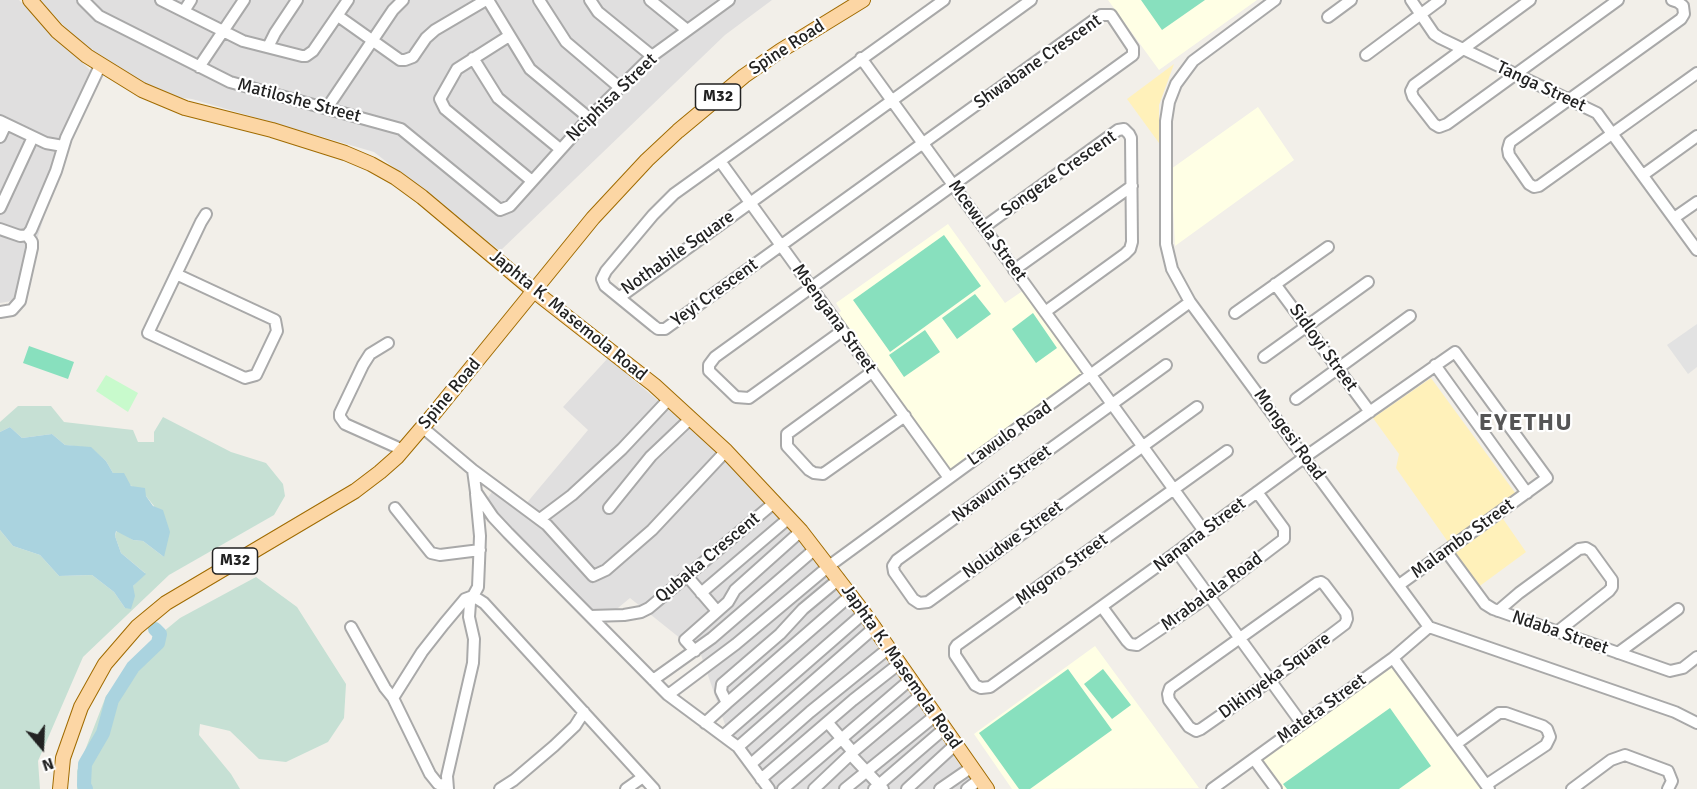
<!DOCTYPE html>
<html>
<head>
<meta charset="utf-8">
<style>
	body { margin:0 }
	#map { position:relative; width:1697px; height:789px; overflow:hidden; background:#f2efe9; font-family:Signika,sans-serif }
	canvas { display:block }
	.north { position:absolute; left:12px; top:717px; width:60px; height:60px; -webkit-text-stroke:4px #fff; paint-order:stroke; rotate:161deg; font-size:16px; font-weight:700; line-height:24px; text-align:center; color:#222 }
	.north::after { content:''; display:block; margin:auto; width:21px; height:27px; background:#222; clip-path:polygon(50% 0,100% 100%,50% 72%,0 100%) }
</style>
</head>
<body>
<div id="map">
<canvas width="1697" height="789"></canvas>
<div class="north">N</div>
</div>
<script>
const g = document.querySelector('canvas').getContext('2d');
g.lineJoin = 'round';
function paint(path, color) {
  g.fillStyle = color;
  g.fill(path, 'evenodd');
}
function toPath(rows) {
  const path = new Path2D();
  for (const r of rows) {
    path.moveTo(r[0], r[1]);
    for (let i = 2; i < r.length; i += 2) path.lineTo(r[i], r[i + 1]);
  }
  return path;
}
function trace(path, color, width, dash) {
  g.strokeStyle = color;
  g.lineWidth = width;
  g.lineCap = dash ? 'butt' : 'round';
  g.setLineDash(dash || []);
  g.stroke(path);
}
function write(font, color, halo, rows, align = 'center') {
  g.font = font + ' Signika,sans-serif';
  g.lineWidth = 4.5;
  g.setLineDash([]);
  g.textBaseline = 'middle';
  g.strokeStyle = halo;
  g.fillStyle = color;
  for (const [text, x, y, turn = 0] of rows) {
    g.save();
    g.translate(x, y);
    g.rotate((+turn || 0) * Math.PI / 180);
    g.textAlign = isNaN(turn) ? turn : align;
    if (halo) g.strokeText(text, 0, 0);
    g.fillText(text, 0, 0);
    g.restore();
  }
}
const residential = toPath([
	[0,0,19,0,90,70,18,300,0,303],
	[40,0,772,0,725,35,500,251,374,152,192,99,157,95,88,52],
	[608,358,702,438,778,513,855,609,979,789,773,789,731,742,701,655,630,598,601,622,480,508,498,484,525,505,588,430,563,407]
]);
const education = toPath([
	[1108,0,1257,0,1159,70],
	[1258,107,1294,160,1175,246,1171,169],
	[948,224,1005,303,1024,290,1084,373,949,470,837,315,841,311,836,303],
	[1095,646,1199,788,1012,789,974,734],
	[1393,666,1484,789,1281,789,1261,761]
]);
const wetland = toPath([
	[18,406,51,406,64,422,133,430,138,442,154,442,154,432,163,417,231,452,266,463,283,484,285,496,274,515,169,575,83,657,38,761,40,789,0,789,0,530,13,546,40,555,59,576,92,575,114,592,125,608,133,586,145,573,121,553,115,536,117,530,133,540,143,541,164,557,154,506,146,496,113,473,106,461,91,448,65,445,52,434,22,438,10,427,0,432,0,422],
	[256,577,297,607,346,684,344,718,328,742,286,762,259,759,230,731,200,724,199,735,231,774,240,789,77,789,77,771,106,696,146,646,180,618]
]);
const sand = toPath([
	[1174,64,1159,105,1159,143,1127,99],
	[1431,378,1516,494,1448,542,1396,468,1399,454,1373,418],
	[1501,516,1526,552,1477,588,1453,555,1456,548]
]);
const park = toPath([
	[106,375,138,393,128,412,96,391]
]);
const pitch = toPath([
	[1141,0,1205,0,1162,30],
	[944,235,981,286,890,352,853,300],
	[975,294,991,314,957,339,942,318],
	[1033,313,1057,348,1036,363,1012,329],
	[925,330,940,352,904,377,889,355],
	[29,346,74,362,68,379,23,363],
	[1068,669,1112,730,1030,789,1019,789,979,733],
	[1103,669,1131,705,1112,719,1084,684],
	[1390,708,1431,766,1399,789,1287,789,1283,784]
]);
const parking = toPath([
	[1697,324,1697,367,1688,374,1667,345]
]);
const water = toPath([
	[10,427,22,438,52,434,65,445,91,447,106,461,113,473,124,473,131,486,145,488,146,496,153,506,163,510,170,532,164,557,143,541,133,540,116,531,115,536,121,553,146,574,133,586,135,596,131,609,125,608,114,592,92,575,59,576,40,555,13,546,0,530,0,432]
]);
const river = toPath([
	[86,789,84,785,85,764,103,733,112,700,133,667,158,643,160,634,155,629]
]);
const minor = toPath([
	[83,0,99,16,230,82,401,129,500,210,510,206,589,118,652,56,729,0],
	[161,0,243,41,302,56,306,56,313,51,348,0],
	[488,0,530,69,589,118],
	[539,0,566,42,619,87],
	[590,0,598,12,652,56],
	[650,0,687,30],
	[1275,0,1193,61,1176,84,1169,102,1166,121,1166,244,1172,269,1190,302,1429,627,1675,712,1697,723],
	[1411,0,1434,34,1440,38,1597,113,1697,250],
	[1530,0,1414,85,1411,91,1413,97,1434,124,1439,127,1447,124,1618,0],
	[1672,0,1678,2,1683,6,1684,14,1681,19,1510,142,1508,149,1509,155,1529,184,1534,187,1539,186,1697,73],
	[184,11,191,0],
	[338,16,400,60,405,60,413,57,426,38,435,30,486,0],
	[1328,17,1351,0],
	[509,36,457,69,440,99,445,109,532,181],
	[268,47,275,33,297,0],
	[1366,55,1440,0],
	[473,58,498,98,560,149],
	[861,58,1204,531],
	[199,67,244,0],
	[327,108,393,10,403,0],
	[0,121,46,143,63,146],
	[0,137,6,124],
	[720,161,949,478],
	[1643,175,1697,136],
	[0,208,33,137],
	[1674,218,1697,202],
	[984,227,1118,130,1124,129,1129,134,1131,138,1132,242,1130,249,1125,254,1045,312],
	[0,229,20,236,27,235],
	[27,235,31,230,56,171,66,138,100,66],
	[1014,270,1132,186],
	[176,274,275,320,277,331,256,375,245,378,148,333,201,222,206,214],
	[1275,284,1370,412],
	[620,297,1031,0],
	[0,312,12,310,20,301,32,248,32,242,27,235],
	[1235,313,1328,247],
	[842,331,749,398,736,397,709,371,709,365,715,357,1133,55,1133,48,1111,15,1101,15,665,329,658,329,654,326,605,286,602,279,606,271,653,215,674,194,944,0],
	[388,343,370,354,363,365,340,413,340,417,345,424,403,450],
	[1264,357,1368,282],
	[1166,365,897,560,893,566,894,572,913,599,919,603,928,602,1197,407],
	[1435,365,1527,493],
	[872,372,787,434,787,446,809,470,814,473,823,474,905,416],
	[1296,399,1410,316],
	[422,427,473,470,547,525,593,576,606,570,652,530,726,451],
	[1227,451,957,645,955,648,955,655,975,685,981,688,990,687,1177,552,1204,531,1305,457,1455,352,1547,478,1399,585],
	[473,470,476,492,493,517,508,533,668,695,738,747,769,789],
	[476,494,480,536,479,563,478,587,473,596,484,603,654,789],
	[395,508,431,553,440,555,480,550],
	[609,508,651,456,691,418],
	[540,519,572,495,622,449,669,399],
	[1446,551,1485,604,1493,609,1670,671,1683,668,1697,657],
	[1177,552,1302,724],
	[687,576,717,611],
	[839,579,803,609,780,634,722,684,721,691,727,703,851,595],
	[1321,582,1324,584,1346,613,1347,619,1345,624,1271,680,1201,729,1196,731,1189,727,1169,700,1168,694,1170,688,1317,583,1321,582],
	[701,593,789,518],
	[1102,607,1127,641,1130,644,1137,645,1209,596,1284,539,1284,529,1257,492],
	[1498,611,1519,593,1579,549,1586,548,1591,551,1612,580,1612,587,1609,591,1557,632],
	[590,616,624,615,641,612,649,608,775,502],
	[351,627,385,688,393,698],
	[695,651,685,640,728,602,735,590,801,531],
	[1618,653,1678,609],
	[1393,658,1489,789],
	[653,680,712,638,815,549],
	[668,695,736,644,829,566,1190,302],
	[705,723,727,703],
	[828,723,853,752],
	[724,735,864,613],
	[1456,744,1499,713,1506,713,1543,726,1547,729,1550,737,1546,745,1486,785],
	[738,747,875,627],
	[851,755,883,789],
	[1254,759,1276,789],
	[751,764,810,712,889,648],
	[761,779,853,700,900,663],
	[447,785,438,784,430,774,393,698,422,652,444,624,465,599,473,596],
	[448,789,447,776,473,663,474,639,469,617,470,603,473,596],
	[500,789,514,780,554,746,575,726,584,712],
	[626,789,643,777],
	[783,789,911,679],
	[814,789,853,752,922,694],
	[845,789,936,715],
	[874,789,945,728],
	[907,789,956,744],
	[940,789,972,767],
	[967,789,980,779],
	[1212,789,1393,658,1429,627],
	[1572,789,1611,760,1625,755,1668,771,1672,781,1668,789]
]);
const major = toPath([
	[30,0,57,31,87,56,142,90,185,108,272,130,345,153,371,164,396,178,422,197,534,291,654,385,726,451,801,531,864,613,987,789],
	[60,789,63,758,81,707,105,664,137,627,166,603,355,491,380,472,397,457,432,416,593,218,647,160,678,131,744,76,780,51,863,0]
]);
const shields = [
	[718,97,45],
	[235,561,45]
];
const shieldNames = [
	["M32",718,97],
	["M32",235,561]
];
const streetNames = [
	["Spine Road",787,48,-33],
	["Shwabane Crescent",1038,62,-35],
	["Tanga Street",1541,87,25],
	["Nciphisa Street",612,98,-44],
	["Matiloshe Street",299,101,15],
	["Songeze Crescent",1059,174,-35],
	["Mcewula Street",987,231,54],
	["Nothabile Square",678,253,-35],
	["Yeyi Crescent",715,293,-36],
	["Japhta K. Masemola Road",568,316,39],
	["Msengana Street",834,319,54],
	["Sidloyi Street",1323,348,54],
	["Spine Road",450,394,-50],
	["Lawulo Road",1010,434,-35],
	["Mongesi Road",1289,435,54],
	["Nxawuni Street",1002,484,-36],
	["Nanana Street",1200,535,-37],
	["Malambo Street",1463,539,-36],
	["Noludwe Street",1013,540,-36],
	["Qubaka Crescent",708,558,-40],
	["Mkgoro Street",1062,570,-36],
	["Mrabalala Road",1212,592,-36],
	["Ndaba Street",1560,633,19],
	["Japhta K. Masemola Road",901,667,55],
	["Dikinyeka Square",1275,676,-36],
	["Mateta Street",1322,709,-36]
];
const districtNames = [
	["EYETHU",1526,424]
];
paint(residential, '#e0dfdf');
paint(education, '#ffffe5');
paint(wetland, '#c6e0d4');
paint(sand, '#fff1ba');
paint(park, '#c8facc');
paint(pitch, '#88e0be');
paint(parking, '#e2e2e2');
paint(water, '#aad3df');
trace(river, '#aad3df', 14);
trace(minor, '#a9a9a9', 14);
trace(major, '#a06b00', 16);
trace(minor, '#fff', 10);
trace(major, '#fcd6a4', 14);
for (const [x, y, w] of shields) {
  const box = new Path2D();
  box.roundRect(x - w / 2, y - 13, w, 26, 4.5);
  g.fillStyle = '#fff';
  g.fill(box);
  trace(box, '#222', 1.5);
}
write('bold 16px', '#222', null, shieldNames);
write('18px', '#222', '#fff', streetNames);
g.letterSpacing = '1.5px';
write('bold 24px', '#555', '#fff', districtNames);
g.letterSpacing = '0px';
</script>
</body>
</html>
